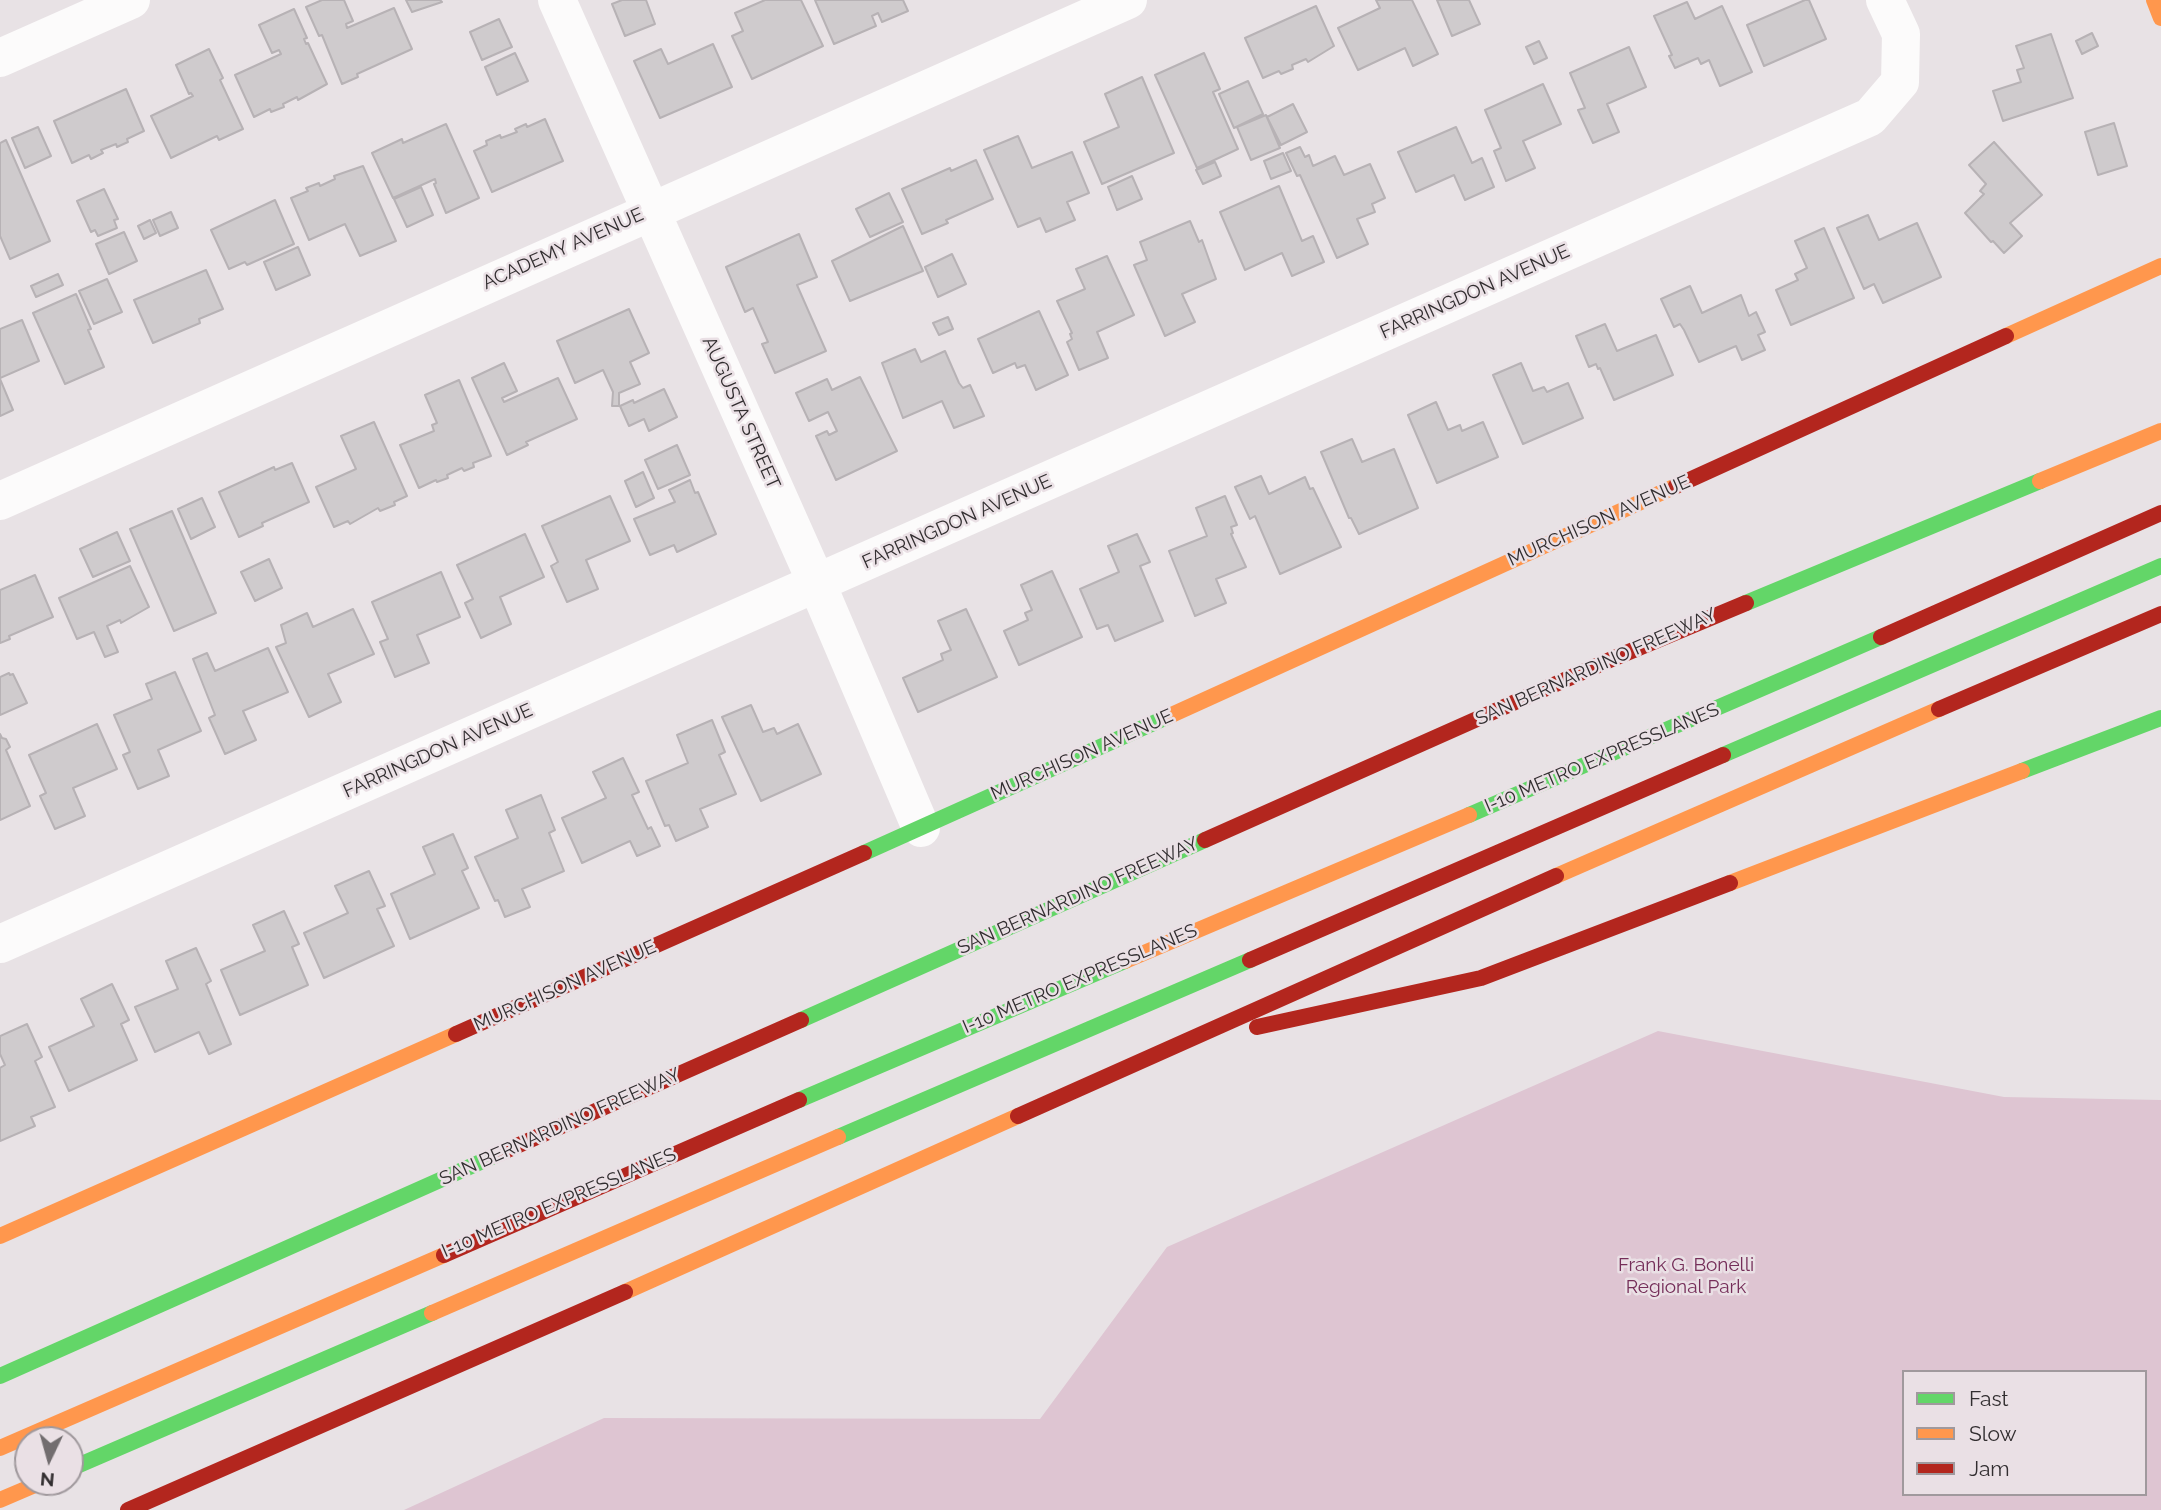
<!DOCTYPE html>
<html>
<head>
<meta charset="utf-8">
<style>
	body { margin:0 }
	#map { position:relative; width:2161px; height:1510px; overflow:hidden; background:#e8e2e5; font-family:Raleway,sans-serif }
	canvas { display:block }
	.legend { position:absolute; left:1902px; top:1370px; width:245px; height:126px; box-sizing:border-box; background:#eae0e5; border:2px solid #a0999d; margin:0; padding:9px 12px; list-style:none; font-size:21px; color:#322e30 }
	.legend li { display:flex; align-items:center; gap:14px; height:35px }
	.legend b { width:35px; border:2px solid #a0999d }
	.north { position:absolute; left:14px; top:1426px; width:70px; height:70px; box-sizing:border-box; background:#eae0e5; border:2px solid #a0999d; border-radius:50%; rotate:185deg; font-size:19px; font-weight:700; line-height:28px; text-align:center; color:#322e30 }
	.north::after { content:''; display:block; margin:auto; width:24px; height:32px; background:#726d6f; clip-path:polygon(50% 0,100% 100%,50% 72%,0 100%) }
</style>
</head>
<body>
<div id="map">
<canvas width="2161" height="1510"></canvas>
<ul class="legend">
<li><b style="height:9px;background:#63d668"></b>Fast</li>
<li><b style="height:9px;background:#ff974d"></b>Slow</li>
<li><b style="height:9px;background:#b3261e"></b>Jam</li>
</ul>
<div class="north">N</div>
</div>
<script>
const g = document.querySelector('canvas').getContext('2d');
g.lineJoin = 'round';
function paint(path, color) {
  g.fillStyle = color;
  g.fill(path, 'evenodd');
}
function toPath(rows) {
  const path = new Path2D();
  for (const r of rows) {
    path.moveTo(r[0], r[1]);
    for (let i = 2; i < r.length; i += 2) path.lineTo(r[i], r[i + 1]);
  }
  return path;
}
function trace(path, color, width, dash) {
  g.strokeStyle = color;
  g.lineWidth = width;
  g.lineCap = dash ? 'butt' : 'round';
  g.setLineDash(dash || []);
  g.stroke(path);
}
function write(font, color, halo, rows, align = 'center') {
  g.font = font + ' Raleway,sans-serif';
  g.lineWidth = 5;
  g.setLineDash([]);
  g.textBaseline = 'middle';
  g.strokeStyle = halo;
  g.fillStyle = color;
  for (const [text, x, y, turn = 0] of rows) {
    g.save();
    g.translate(x, y);
    g.rotate((+turn || 0) * Math.PI / 180);
    g.textAlign = isNaN(turn) ? turn : align;
    if (halo) g.strokeText(text, 0, 0);
    g.fillText(text, 0, 0);
    g.restore();
  }
}
const green = toPath([
	[1658,1031,2004,1097,2161,1100,2161,1510,404,1510,604,1418,1040,1419,1167,1247],
	[1904,1372,2145,1372,2145,1494,1904,1494]
]);
const building = toPath([
	[322,0,344,0,353,21,346,24,347,28,394,8,412,49,357,74,358,77,342,84,322,35,319,36,306,7,322,0],
	[406,0,440,0,442,2,412,12,406,0],
	[622,0,646,0,655,24,625,36,612,4,622,0],
	[765,0,801,0,823,46,752,79,732,36,743,31,735,13,765,0],
	[815,0,903,0,908,11,882,22,878,13,872,16,876,26,834,44,815,0],
	[1376,0,1412,0,1438,54,1413,66,1405,48,1358,70,1338,28,1380,8,1376,0],
	[1437,0,1469,0,1480,24,1452,36,1437,0],
	[1805,0,1809,0,1826,39,1764,66,1747,25,1805,0],
	[1687,2,1695,19,1722,6,1752,72,1720,86,1709,60,1701,64,1698,58,1675,68,1669,56,1672,55,1654,16,1687,2],
	[1316,6,1334,46,1308,62,1306,59,1292,65,1293,69,1281,74,1279,71,1263,78,1245,38,1316,6],
	[294,9,307,38,304,39,306,44,308,43,327,84,298,100,297,97,283,104,284,107,271,112,270,109,254,117,235,75,281,54,279,50,272,53,259,25,294,9],
	[499,19,512,47,482,60,470,32,499,19],
	[2092,33,2098,46,2082,54,2076,41,2092,33],
	[2051,34,2073,98,2003,121,1993,91,2021,82,2017,70,2024,68,2016,46,2051,34],
	[1539,41,1547,58,1534,64,1526,47,1539,41],
	[713,44,732,87,660,118,634,61,661,49,668,64,713,44],
	[1629,47,1646,87,1607,104,1619,132,1593,143,1578,110,1585,108,1570,73,1629,47],
	[209,49,223,78,220,80,243,129,219,140,217,136,171,158,151,116,193,96,191,93,189,94,176,65,209,49],
	[515,53,528,81,497,95,485,67,515,53],
	[1204,53,1220,89,1213,92,1238,149,1197,168,1155,75,1204,53],
	[1142,77,1174,153,1102,184,1084,142,1119,127,1105,94,1142,77],
	[1248,81,1263,114,1234,128,1219,94,1248,81],
	[1543,84,1561,124,1523,141,1535,168,1506,181,1494,151,1501,148,1485,110,1543,84],
	[126,89,144,131,127,139,128,142,117,147,116,144,101,150,103,153,91,159,89,155,72,163,54,121,126,89],
	[1293,104,1307,132,1281,145,1267,117,1293,104],
	[1266,115,1280,148,1251,160,1237,127,1266,115],
	[545,119,563,161,492,192,474,151,487,145,486,141,500,135,501,138,517,132,515,129,526,124,527,127,545,119],
	[2114,123,2127,166,2098,175,2085,132,2114,123],
	[446,124,479,198,446,213,434,184,436,183,435,179,393,198,372,153,402,139,403,143,446,124],
	[38,127,51,156,25,168,12,138,38,127],
	[1456,127,1472,163,1482,158,1494,187,1465,200,1454,175,1416,192,1398,152,1456,127],
	[1018,136,1032,168,1072,152,1089,193,1067,202,1075,220,1046,232,1040,218,1018,227,984,150,1018,136],
	[6,140,50,241,10,259,0,236,0,143,6,140],
	[1994,142,2042,195,2010,223,2022,236,2004,253,1993,241,1991,242,1965,213,1984,194,1980,191,1986,184,1969,165,1994,142],
	[1300,147,1305,157,1309,155,1313,166,1335,156,1344,175,1370,164,1385,198,1372,204,1375,212,1357,219,1368,244,1337,258,1300,175,1297,176,1286,153,1300,147],
	[1283,153,1291,171,1271,179,1264,161,1283,153],
	[976,160,993,199,946,220,948,223,922,234,902,189,950,168,951,171,976,160],
	[1215,162,1221,176,1203,184,1196,170,1215,162],
	[363,166,396,241,360,256,345,224,309,240,291,198,308,191,306,188,319,183,320,186,335,179,334,176,363,166],
	[1132,176,1142,199,1117,210,1108,187,1132,176],
	[1279,186,1302,241,1313,236,1324,262,1292,276,1282,253,1245,270,1220,212,1279,186],
	[421,187,433,215,407,227,394,199,421,187],
	[104,189,118,219,114,220,117,228,98,236,95,230,91,232,77,201,104,189],
	[889,193,903,222,870,237,856,209,889,193],
	[275,200,294,244,247,265,245,262,229,269,211,230,275,200],
	[171,212,178,228,160,236,153,220,171,212],
	[1868,215,1879,240,1917,223,1941,277,1883,303,1874,284,1864,289,1837,228,1868,215],
	[150,220,156,233,144,239,138,226,150,220],
	[1190,221,1199,242,1202,240,1216,279,1182,294,1195,322,1165,336,1134,265,1147,260,1140,242,1190,221],
	[903,226,923,271,850,301,832,261,903,226],
	[1824,228,1854,298,1791,325,1776,290,1798,280,1795,274,1807,268,1795,241,1824,228],
	[124,232,137,261,109,274,96,244,124,232],
	[799,234,817,277,797,285,826,351,775,373,762,344,768,342,753,308,745,312,726,267,799,234],
	[298,247,310,275,276,290,264,262,298,247],
	[952,254,966,284,938,297,925,267,952,254],
	[1107,256,1134,315,1097,332,1108,358,1079,370,1067,342,1072,339,1070,334,1072,333,1057,301,1085,289,1076,269,1107,256],
	[206,270,223,309,199,319,200,323,153,343,134,300,206,270],
	[58,274,63,285,36,297,31,286,58,274],
	[107,279,122,312,94,324,79,291,107,279],
	[1690,286,1702,313,1741,295,1749,316,1756,312,1765,332,1758,335,1765,350,1742,360,1736,346,1699,362,1684,330,1680,324,1674,327,1661,299,1690,286],
	[76,294,91,329,88,330,104,367,65,384,33,313,76,294],
	[629,309,649,353,630,362,640,384,619,393,619,406,612,406,613,392,603,370,575,383,557,341,629,309],
	[1039,311,1068,375,1036,390,1025,365,1017,368,1015,363,993,373,978,339,1039,311],
	[948,317,953,329,939,335,933,323,948,317],
	[22,320,39,361,0,378,0,329,22,320],
	[1605,324,1617,351,1656,335,1673,375,1614,400,1600,368,1598,369,1596,364,1589,367,1576,336,1605,324],
	[915,349,921,362,945,351,959,383,963,388,970,385,984,416,954,428,942,401,903,418,882,363,915,349],
	[504,363,517,391,502,398,504,402,558,378,577,419,526,442,528,445,507,455,472,378,504,363],
	[1521,363,1533,391,1544,387,1547,392,1568,383,1583,418,1523,444,1493,375,1521,363],
	[860,377,897,451,836,480,816,436,827,431,829,435,837,431,828,412,809,421,796,393,827,379,832,390,860,377],
	[0,379,13,410,0,416,0,379],
	[459,380,491,456,473,463,474,467,464,471,462,468,447,475,448,478,437,482,436,480,419,488,400,445,434,431,432,425,437,423,425,395,459,380],
	[664,389,677,417,649,431,644,419,629,426,620,406,633,400,634,403,664,389],
	[1436,402,1448,430,1460,425,1462,431,1483,422,1498,457,1437,483,1408,415,1436,402],
	[374,422,407,496,394,502,395,505,380,511,378,508,350,524,348,521,334,527,316,487,356,469,341,436,374,422],
	[1352,439,1362,462,1394,449,1418,508,1359,534,1351,518,1349,518,1321,452,1352,439],
	[677,445,690,475,658,489,645,460,677,445],
	[292,463,309,502,262,523,263,526,239,537,219,492,274,467,275,470,292,463],
	[643,472,654,498,636,507,625,481,643,472],
	[1261,476,1269,494,1305,477,1310,489,1313,488,1341,547,1280,574,1255,516,1250,519,1235,487,1261,476],
	[690,480,695,493,698,492,716,534,677,552,674,545,650,555,634,519,675,502,669,490,690,480],
	[610,496,630,541,586,560,598,589,567,602,551,566,558,562,542,526,610,496],
	[1225,496,1237,525,1231,527,1233,533,1231,534,1246,567,1216,579,1226,603,1195,616,1169,551,1207,536,1196,508,1225,496],
	[202,498,215,527,191,539,178,509,202,498],
	[172,511,216,613,174,631,130,529,172,511],
	[117,532,130,561,93,577,80,549,117,532],
	[525,534,544,577,500,597,511,624,481,638,465,603,473,599,457,565,525,534],
	[1137,534,1150,562,1140,566,1163,621,1115,641,1108,625,1097,629,1080,589,1119,572,1108,546,1137,534],
	[269,559,282,588,255,601,241,572,269,559],
	[130,566,149,607,121,623,120,620,107,626,118,652,105,657,94,632,77,639,59,598,130,566],
	[1052,571,1082,637,1019,665,1004,631,1028,620,1025,613,1032,610,1021,585,1052,571],
	[441,572,460,617,417,635,429,663,395,677,380,642,388,639,372,602,441,572],
	[35,575,53,617,9,636,10,639,0,643,0,590,35,575],
	[353,609,374,654,328,674,341,702,309,717,276,647,286,643,281,625,307,613,313,627,353,609],
	[966,609,997,677,918,712,903,678,943,660,941,654,951,650,938,621,966,609],
	[268,648,288,692,243,711,256,740,225,754,209,718,215,715,193,659,207,653,215,671,268,648],
	[175,672,201,731,158,750,169,776,138,789,123,755,130,752,114,715,152,699,146,684,175,672],
	[9,673,10,675,13,674,27,703,0,715,0,677,9,673],
	[751,705,763,732,774,728,777,734,798,724,821,774,761,801,722,717,751,705],
	[712,720,725,752,719,755,736,794,700,809,708,827,676,841,669,825,665,826,646,781,688,763,677,735,712,720],
	[97,724,117,769,73,788,85,816,55,829,40,796,46,793,29,755,97,724],
	[0,734,2,738,6,739,10,747,6,750,30,806,0,820,0,734],
	[623,758,639,792,632,795,648,829,651,827,660,846,637,856,630,841,582,863,562,818,606,798,593,772,623,758],
	[541,795,555,830,549,833,564,871,522,889,530,907,505,917,498,900,495,901,475,857,518,838,506,810,541,795],
	[453,834,468,868,462,871,479,908,410,939,391,894,435,874,423,847,453,834],
	[369,871,385,906,377,909,394,946,324,978,304,933,348,913,335,886,369,871],
	[284,911,299,944,292,947,308,985,240,1015,221,970,265,951,253,925,284,911],
	[196,948,211,981,206,984,231,1044,209,1054,199,1032,155,1052,135,1007,178,989,166,961,196,948],
	[112,984,129,1020,121,1024,137,1060,69,1091,49,1047,94,1026,81,999,112,984],
	[27,1024,42,1057,35,1061,55,1107,31,1117,35,1126,0,1141,0,1068,5,1065,0,1054,0,1036,27,1024]
]);
const street = toPath([
	[557,0,817,584,921,828],
	[0,58,131,0],
	[0,501,1128,0],
	[0,944,1870,117,1900,82,1901,34,1885,0]
]);
const fast = toPath([
	[1746,603,2040,481],
	[1723,755,2161,566],
	[2022,771,2161,718],
	[1469,815,1881,637],
	[864,853,1167,717],
	[801,1020,1205,840],
	[799,1100,1125,961],
	[838,1137,1250,960],
	[0,1376,494,1156],
	[70,1469,432,1313]
]);
const slow = toPath([
	[2154,0,2161,18],
	[2006,336,2161,266],
	[2040,481,2161,431],
	[1167,717,1676,486],
	[1556,876,1939,709],
	[1730,883,2022,771],
	[1125,961,1469,815],
	[0,1236,456,1034],
	[625,1292,1018,1116],
	[432,1313,838,1137],
	[0,1448,444,1255],
	[0,1500,42,1482]
]);
const jam = toPath([
	[1676,486,2006,336],
	[1881,637,2161,513],
	[1939,709,2161,614],
	[1205,840,1612,659,1746,603],
	[1250,960,1723,755],
	[1257,1027,1481,978,1730,883],
	[456,1034,864,853],
	[1018,1116,1556,876],
	[494,1156,801,1020],
	[444,1255,799,1100],
	[128,1510,625,1292]
]);
const streetNames = [
	["ACADEMY AVENUE",563,249,-24],
	["FARRINGDON AVENUE",1475,292,-24],
	["AUGUSTA STREET",741,413,66],
	["MURCHISON AVENUE",1599,521,-24],
	["FARRINGDON AVENUE",957,522,-24],
	["SAN BERNARDINO FREEWAY",1596,667,-24],
	["FARRINGDON AVENUE",438,751,-24],
	["MURCHISON AVENUE",1082,755,-24],
	["I-10 METRO EXPRESSLANES",1602,758,-23],
	["SAN BERNARDINO FREEWAY",1078,896,-24],
	["I-10 METRO EXPRESSLANES",1080,979,-23],
	["MURCHISON AVENUE",565,986,-24],
	["SAN BERNARDINO FREEWAY",560,1127,-24],
	["I-10 METRO EXPRESSLANES",559,1203,-23]
];
const parkNames = [
	["Frank G. Bonelli",1686,1265],
	["Regional Park",1686,1287]
];
paint(green, '#dec5d2');
paint(building, '#cfcbcd');
trace(building, '#b7b2b5', 2);
trace(street, '#fcfbfb', 38);
trace(fast, '#63d668', 16);
trace(slow, '#ff974d', 16);
trace(jam, '#b3261e', 16);
write('19px', '#322e30', '#eae0e5', streetNames);
write('19px', '#752e59', '#eae0e5', parkNames);
</script>
</body>
</html>
